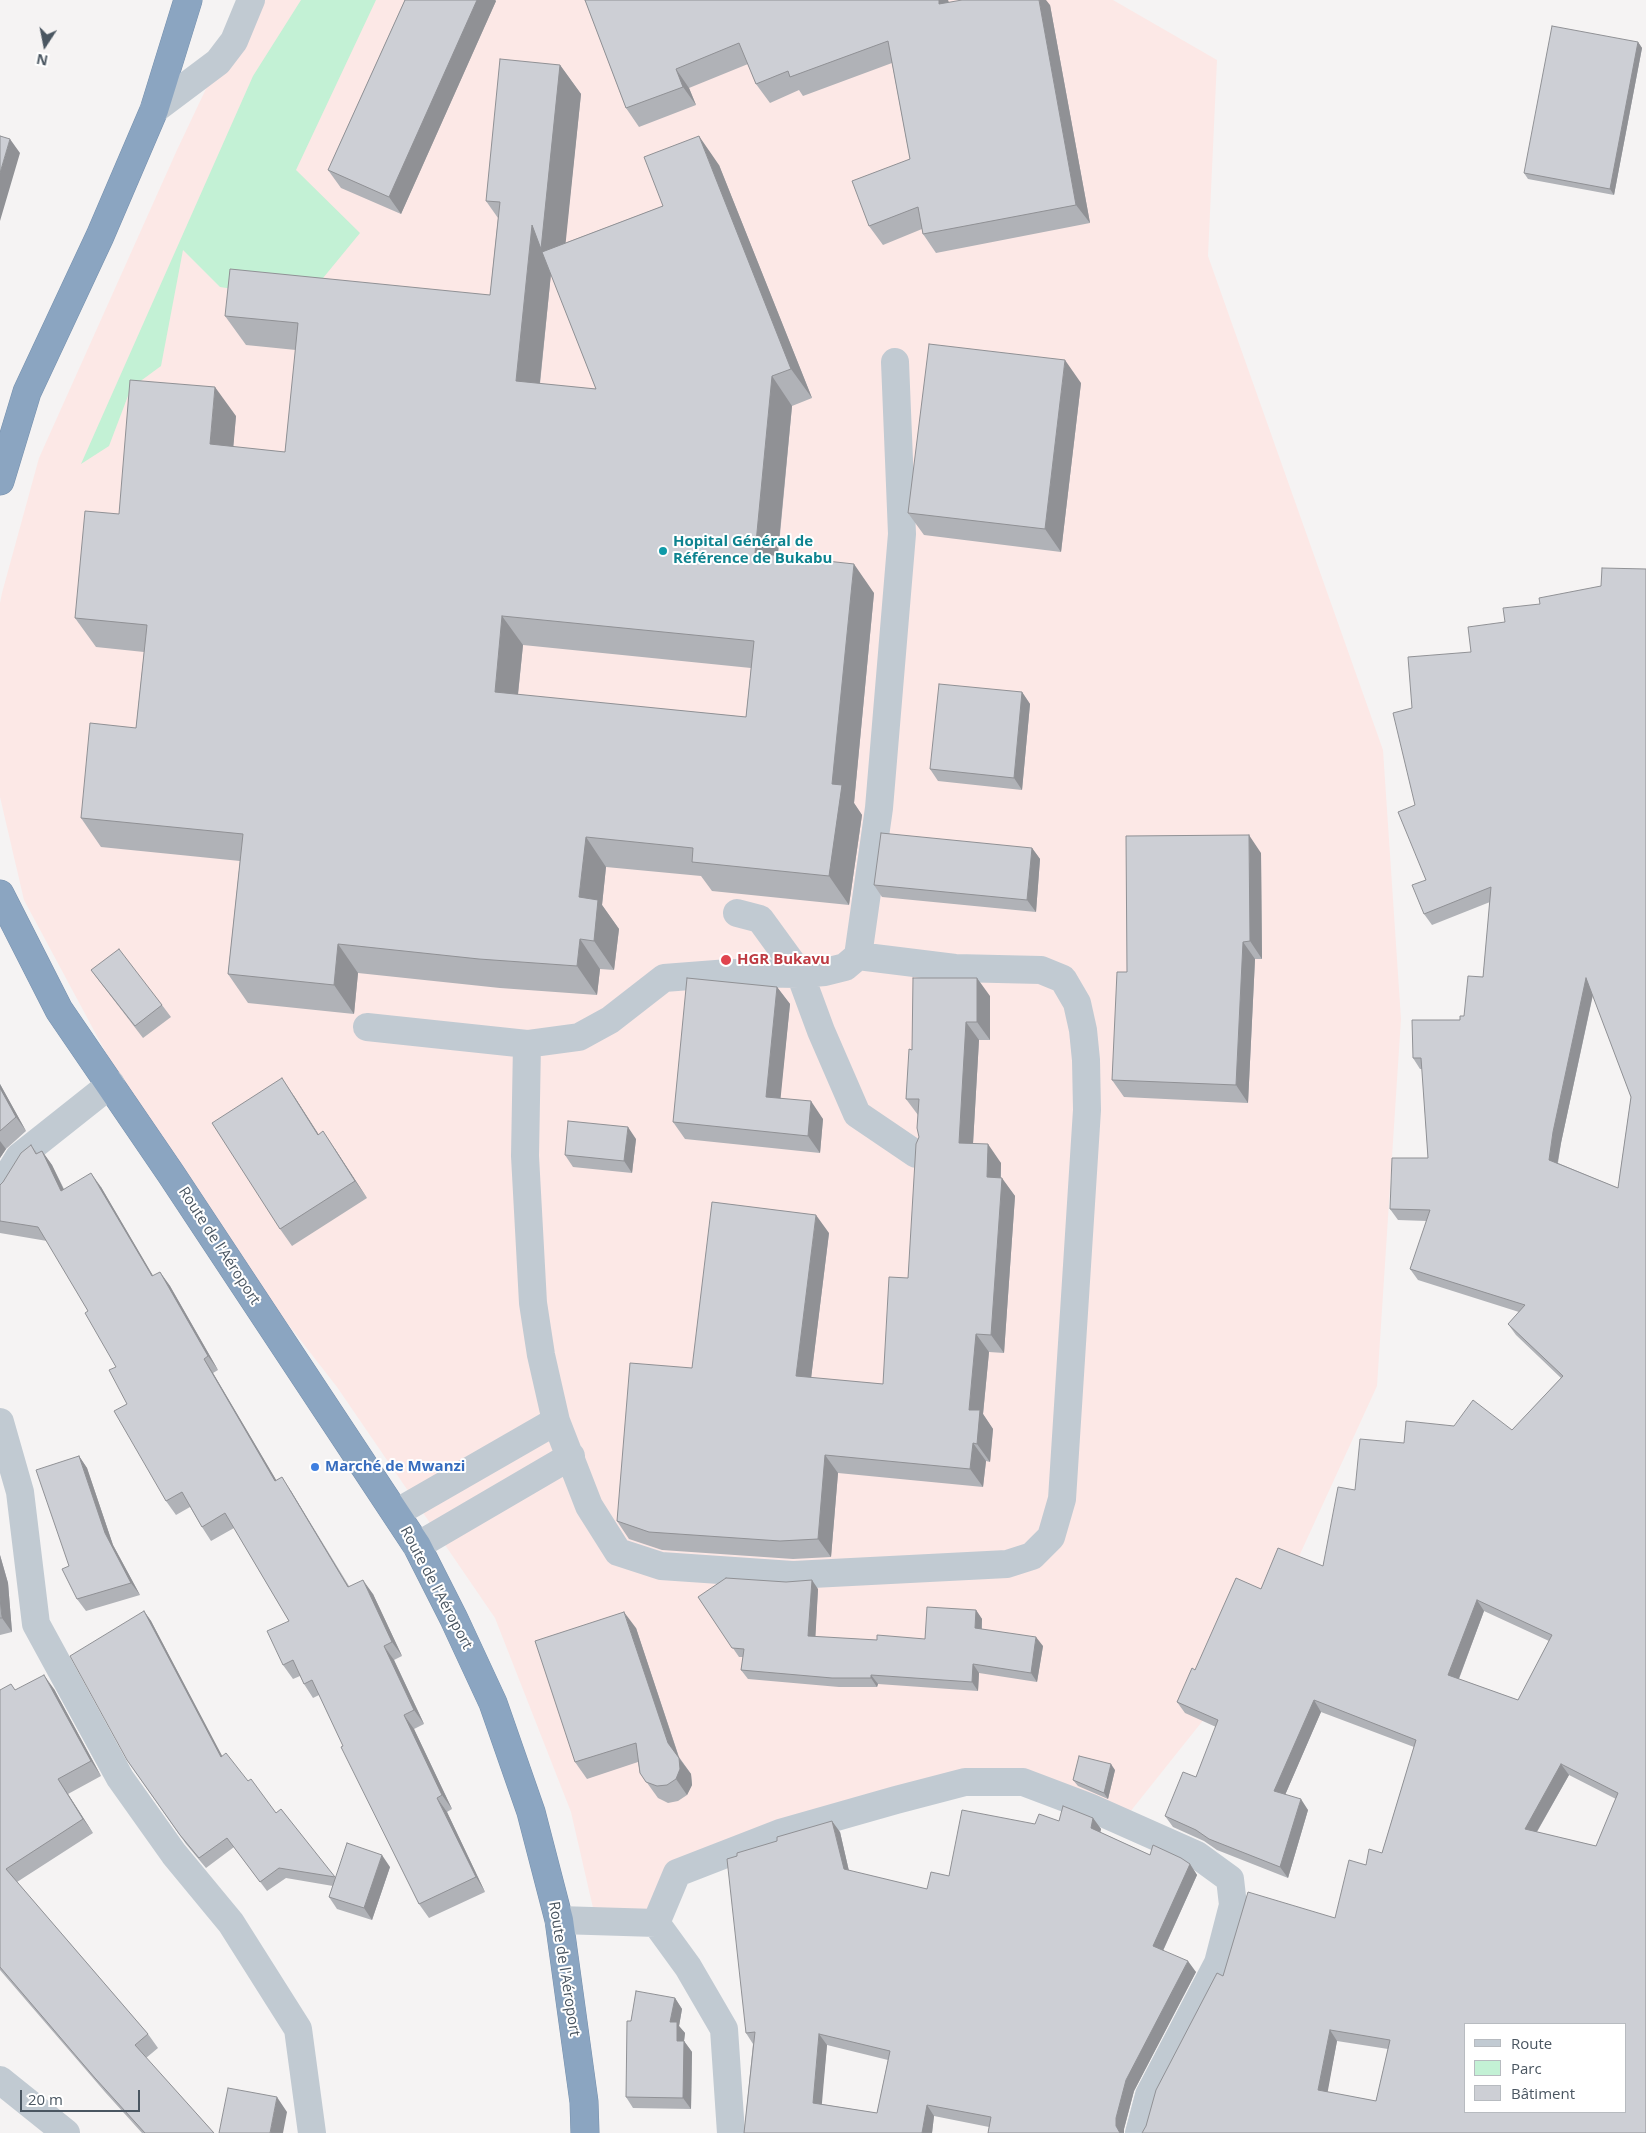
<!DOCTYPE html>
<html>
<head>
<meta charset="utf-8">
<style>
	body { margin:0 }
	#map { position:relative; width:1646px; height:2133px; overflow:hidden; background:#f5f3f3; font-family:"Open Sans",sans-serif }
	canvas { display:block }
	.legend { position:absolute; left:1464px; top:2023px; width:162px; height:90px; box-sizing:border-box; background:#fff; border:1px solid #b7bbc0; margin:0; padding:6px 9px; list-style:none; font-size:15px; color:#4a5661 }
	.legend li { display:flex; align-items:center; gap:10px; height:25px }
	.legend b { width:25px; border:1px solid #b7bbc0 }
	.north { position:absolute; left:20px; top:20px; width:50px; height:50px; -webkit-text-stroke:4px #fff; paint-order:stroke; rotate:191deg; font-size:14px; font-weight:700; line-height:20px; text-align:center; color:#4a5661 }
	.north::after { content:''; display:block; margin:auto; width:18px; height:22px; background:#4a5661; clip-path:polygon(50% 0,100% 100%,50% 72%,0 100%) }
	.scale { position:absolute; left:20px; top:2090px; width:120px; height:22px; box-sizing:border-box; border:2px solid #4a5661; border-top:0; padding-left:6px; font-size:15px; line-height:18px; white-space:nowrap; color:#4a5661; -webkit-text-stroke:4px #fff; paint-order:stroke }
</style>
</head>
<body>
<div id="map">
<canvas width="1646" height="2133"></canvas>
<ul class="legend">
<li><b style="height:6px;background:#c1cad2"></b>Route</li>
<li><b style="height:14px;background:#c3f1d5"></b>Parc</li>
<li><b style="height:14px;background:#cdcfd5"></b>Bâtiment</li>
</ul>
<div class="north">N</div>
<div class="scale">20 m</div>
</div>
<script>
const g = document.querySelector('canvas').getContext('2d');
g.lineJoin = 'round';
function paint(path, color) {
  g.fillStyle = color;
  g.fill(path, 'evenodd');
}
function toPath(rows) {
  const path = new Path2D();
  for (const r of rows) {
    path.moveTo(r[0], r[1]);
    for (let i = 2; i < r.length; i += 2) path.lineTo(r[i], r[i + 1]);
  }
  return path;
}
function trace(path, color, width, dash) {
  g.strokeStyle = color;
  g.lineWidth = width;
  g.lineCap = dash ? 'butt' : 'round';
  g.setLineDash(dash || []);
  g.stroke(path);
}
function write(font, color, halo, rows, align = 'center') {
  g.font = font + ' "Open Sans",sans-serif';
  g.lineWidth = 4;
  g.setLineDash([]);
  g.textBaseline = 'middle';
  g.strokeStyle = halo;
  g.fillStyle = color;
  for (const [text, x, y, turn = 0] of rows) {
    g.save();
    g.translate(x, y);
    g.rotate((+turn || 0) * Math.PI / 180);
    g.textAlign = isNaN(turn) ? turn : align;
    if (halo) g.strokeText(text, 0, 0);
    g.fillText(text, 0, 0);
    g.restore();
  }
}
const medical = toPath([
	[248,0,1113,0,1217,60,1208,256,1383,750,1401,1019,1377,1386,1252,1659,1122,1822,1089,1807,965,1782,677,1873,656,1923,596,1921,571,1812,495,1618,337,1387,171,1174,24,900,0,797,0,603,2,593,39,458,177,150]
]);
const green = toPath([
	[301,0,376,0,296,170,360,233,305,300,220,287,183,250,161,366,131,388,109,446,81,464,253,76]
]);
const minor = toPath([
	[154,110,218,62,234,41,251,0],
	[737,913,760,919,800,974,821,1031,857,1114,916,1154],
	[367,1027,527,1044,525,1156,533,1303,541,1355,556,1421,589,1506,618,1552,661,1566,793,1575,1007,1564,1032,1556,1051,1537,1062,1499,1087,1110,1086,1060,1083,1030,1077,1003,1063,979,1041,970,955,968,858,956],
	[527,1044,579,1037,610,1020,664,978,729,973,800,974,825,972,845,967,858,956,879,808,902,534,895,362],
	[0,1188,19,1157,111,1084],
	[0,1422,20,1492,36,1624,120,1778,174,1854,231,1923,298,2029,312,2133],
	[396,1513,556,1421],
	[417,1546,571,1456],
	[559,1920,656,1923,688,1967,724,2029,731,2133],
	[656,1923,677,1873,780,1833,896,1800,965,1782,1023,1782,1089,1807,1197,1855,1230,1879,1233,1905,1218,1963,1149,2095,1139,2133],
	[0,2080,66,2133]
]);
const highway = toPath([
	[0,481,27,392,100,236,154,110,188,0],
	[0,894,59,1010,171,1174,417,1546,454,1619,493,1703,531,1812,559,1920,584,2102,585,2133]
]);
const wall = toPath([
	[405,0,495,0,496,1,401,214,341,188,328,170],
	[585,0,948,0,949,2,1050,5,1090,223,936,253,923,234,922,229,883,245,869,226,910,159,892,63,803,96,799,90,770,103,756,84,748,64,689,88,696,105,639,127,626,108],
	[1638,42,1642,48,1614,195,1528,179,1524,173],
	[560,65,581,94,565,243,663,206,719,165,812,398,792,406,778,556,874,593,854,803,862,815,849,905,712,891,701,876,606,867,602,905,619,929,614,970,600,969,597,995,500,988,358,973,354,1014,248,1003,228,974,240,861,101,847,81,818,136,728,144,652,96,647,75,618,119,514,236,416,233,447,285,452,296,350,246,345,225,316,490,295,498,218,486,201],
	[551,273,596,389,540,384],
	[523,645,751,668,746,717,518,695],
	[1081,383,1061,552,924,535,908,513],
	[1646,569,1646,2133,1143,2133,1223,1976,1335,1918,1366,1865,1382,1853,1414,1747,1321,1712,1285,1795,1308,1810,1288,1878,1217,1850,1204,1841,1173,1827,1165,1816,1196,1777,1216,1727,1185,1713,1177,1702,1195,1670,1261,1589,1323,1566,1355,1490,1404,1443,1454,1426,1512,1430,1561,1378,1516,1335,1508,1324,1519,1312,1418,1280,1410,1269,1427,1221,1398,1220,1390,1209,1428,1158,1422,1069,1420,1069,1413,1058,1460,1020,1464,1016,1483,977,1490,902,1432,925,1424,914,1426,880,1415,805,1412,708,1471,652,1505,622,1540,604,1601,586],
	[1593,995,1631,1097,1618,1188,1558,1163,1561,1143],
	[1484,1611,1549,1641,1518,1700,1459,1679],
	[1569,1775,1616,1799,1596,1846,1537,1832],
	[1337,2041,1388,2049,1376,2101,1327,2092],
	[1022,692,1030,704,1022,790,938,781,930,769],
	[1032,848,1040,859,1036,912,882,897,874,885],
	[1261,853,1262,959,1255,959,1248,1103,1124,1097,1112,1080,1127,972],
	[91,970,162,1005,171,1017,143,1038,100,982],
	[777,987,790,1004,780,1098,823,1119,820,1153,685,1139,673,1122],
	[990,996,990,1040,979,1040,973,1143,1001,1163,1001,1178,1015,1196,1004,1353,989,1352,983,1414,993,1429,990,1462,986,1461,983,1487,838,1473,831,1557,793,1559,662,1550,629,1539,617,1521,692,1368,829,1233,811,1378,883,1384,908,1278,919,1137,918,1115,906,1099,912,1050],
	[0,1084,26,1131,6,1149,0,1158],
	[294,1096,318,1134,335,1149,367,1198,292,1246,280,1229],
	[636,1139,632,1173,573,1167,565,1155],
	[31,1145,37,1153,42,1151,52,1165,64,1189,101,1187,153,1276,160,1272,170,1286,218,1370,213,1373,276,1480,291,1491,349,1586,373,1594,402,1656,394,1660,424,1724,414,1729,452,1809,447,1812,485,1892,429,1918,419,1904,319,1695,313,1698,304,1684,300,1676,293,1679,283,1665,289,1621,234,1528,211,1541,202,1527,190,1507,176,1515,166,1501,127,1404,116,1367,88,1311,47,1241,0,1233,0,1185,3,1182],
	[79,1456,87,1468,113,1545,140,1595,86,1611,77,1599,69,1566],
	[0,1555,8,1583,12,1632,0,1635],
	[818,1589,815,1637,877,1640,925,1639,976,1610,982,1619,982,1629,1043,1646,1037,1682,979,1673,978,1691,878,1684,877,1687,839,1687,748,1679,741,1670,743,1657,739,1657,698,1597],
	[144,1611,151,1621,222,1757,248,1781,276,1813,281,1809,335,1878,390,1867,372,1920,337,1909,329,1897,333,1886,286,1878,267,1891,234,1847,206,1868,186,1844,127,1760],
	[636,1628,679,1757,691,1774,692,1785,687,1795,678,1801,668,1803,658,1798,640,1773,638,1762,587,1779,575,1762],
	[54,1689,101,1776,68,1794,93,1833,17,1882,148,2034,158,2048,146,2058,214,2133,142,2133,105,2092,0,1970,0,1690],
	[1115,1770,1108,1799,1078,1786,1073,1780],
	[1093,1818,1101,1829,1100,1832,1150,1855,1190,1864,1197,1875,1163,1951,1196,1972,1134,2091,1124,2129,1124,2133,988,2133,989,2127,934,2116,932,2133,744,2133,753,2044,746,2033,840,1832,849,1871,927,1889,949,1876,1035,1824,1059,1821],
	[827,2045,888,2060,877,2113,821,2104],
	[675,1998,682,2009,679,2026,685,2033,684,2041,692,2052,691,2109,633,2108,626,2097,631,2021]
]);
const shadedWall = toPath([
	[477,0,495,0,496,1,401,214,389,197],
	[939,0,948,0,952,23,939,4],
	[1039,0,1046,0,1050,5,1090,223,1076,205],
	[1638,42,1642,48,1614,195,1610,189],
	[560,65,581,94,562,278,552,264,537,410,516,381,532,225],
	[676,69,689,88,696,105,683,87],
	[699,136,719,165,812,398,791,369],
	[10,139,20,153,0,221,0,173],
	[1065,360,1081,383,1061,552,1045,529],
	[772,376,792,406,775,582,755,553],
	[215,387,236,416,231,474,210,444],
	[854,564,874,593,854,803,862,815,849,905,829,876,832,784],
	[502,616,523,645,515,722,495,692],
	[1022,692,1030,704,1022,790,1014,778],
	[1249,835,1261,853,1262,959,1250,941],
	[586,837,606,867,602,905,619,929,614,970,594,941,579,897],
	[1032,848,1040,859,1036,912,1027,900],
	[580,939,600,969,597,995,577,966],
	[1243,942,1255,959,1248,1103,1236,1085],
	[338,944,358,973,354,1014,334,985],
	[977,978,990,996,990,1040,977,1022],
	[1586,978,1594,989,1561,1143,1556,1171,1549,1160,1553,1132],
	[777,987,790,1004,779,1114,766,1097],
	[966,1022,979,1040,972,1161,959,1143],
	[282,1078,294,1096,330,1152,318,1135],
	[0,1084,26,1131,16,1117,0,1088],
	[811,1101,823,1119,820,1153,808,1136],
	[628,1127,636,1139,632,1173,624,1161],
	[323,1131,335,1149,367,1198,355,1181],
	[0,1141,6,1149,0,1158],
	[988,1144,1001,1163,1000,1195,987,1177],
	[42,1151,52,1165,71,1205,61,1191],
	[91,1173,101,1187,162,1291,152,1276],
	[1002,1178,1015,1196,1004,1353,991,1335],
	[816,1215,829,1233,809,1395,796,1376],
	[160,1272,170,1286,218,1370,208,1356],
	[976,1334,989,1352,983,1414,993,1429,990,1462,977,1444,969,1410],
	[204,1359,213,1373,285,1495,275,1481],
	[973,1443,986,1461,983,1487,970,1469],
	[825,1455,838,1473,831,1557,818,1539],
	[79,1456,87,1468,113,1545,140,1595,131,1583,105,1533],
	[282,1477,291,1491,357,1601,348,1587],
	[0,1555,8,1583,12,1632,2,1618,0,1598],
	[363,1580,373,1594,402,1656,392,1642],
	[812,1580,818,1589,815,1645,808,1636],
	[1477,1600,1484,1611,1456,1686,1448,1675],
	[976,1610,982,1619,981,1637,975,1628],
	[144,1611,151,1621,228,1767,221,1757],
	[624,1612,636,1628,679,1758,691,1774,692,1785,687,1795,676,1779,668,1743],
	[1036,1637,1043,1646,1037,1682,1031,1673],
	[384,1646,394,1660,424,1724,414,1710],
	[973,1664,979,1673,978,1691,972,1682],
	[44,1675,54,1689,101,1776,91,1761],
	[871,1675,878,1684,877,1687,871,1678],
	[1314,1700,1321,1712,1282,1802,1274,1791],
	[404,1715,414,1729,452,1809,442,1795],
	[1111,1764,1115,1770,1108,1799,1104,1793],
	[1561,1764,1569,1775,1532,1840,1525,1829],
	[58,1779,68,1794,93,1833,83,1819],
	[437,1798,447,1812,485,1892,476,1877],
	[1301,1799,1308,1810,1288,1878,1280,1867],
	[1093,1818,1101,1829,1099,1839,1091,1828],
	[832,1821,840,1832,851,1880,844,1869],
	[382,1855,390,1867,372,1920,364,1908],
	[1190,1864,1197,1875,1160,1957,1153,1946],
	[1188,1961,1196,1972,1134,2091,1124,2129,1124,2133,1120,2133,1116,2126,1116,2118,1126,2080],
	[675,1998,682,2009,679,2026,685,2033,684,2041,692,2052,691,2109,683,2098,677,2041,670,2022],
	[1330,2030,1337,2041,1326,2101,1318,2090],
	[819,2034,827,2045,821,2114,813,2103],
	[277,2097,287,2112,283,2133,270,2133],
	[927,2105,934,2116,932,2133,922,2133]
]);
const building = toPath([
	[405,0,477,0,389,197,328,170,405,0],
	[585,0,939,0,939,4,962,0,1039,0,1076,205,923,234,918,207,869,226,852,181,910,159,888,41,790,77,788,71,756,84,739,43,676,69,683,87,626,108,585,0],
	[1552,26,1638,42,1610,189,1524,173,1552,26],
	[500,59,560,65,541,249,532,225,516,381,596,389,542,252,663,206,644,157,699,136,791,369,772,376,755,553,854,564,832,784,842,785,829,876,692,862,693,848,586,837,579,897,598,900,594,941,580,939,577,966,479,959,338,944,334,985,228,974,243,834,81,818,90,723,136,728,147,625,75,618,85,511,119,514,130,380,215,387,210,444,285,452,298,323,225,316,230,269,490,295,500,202,486,201,500,59],
	[502,616,754,641,746,717,495,692,502,616],
	[0,136,10,139,0,173,0,136],
	[929,344,1065,360,1045,529,908,513,929,344],
	[1602,568,1646,569,1646,2133,1142,2133,1146,2126,1156,2090,1217,1973,1223,1976,1248,1892,1335,1918,1349,1860,1366,1865,1369,1849,1382,1853,1416,1740,1314,1700,1274,1791,1301,1799,1280,1867,1209,1839,1196,1830,1165,1816,1183,1772,1196,1777,1218,1720,1177,1702,1192,1668,1195,1670,1236,1578,1261,1589,1278,1548,1323,1566,1338,1487,1355,1490,1360,1439,1404,1443,1406,1421,1454,1426,1473,1400,1512,1430,1563,1376,1508,1324,1525,1305,1410,1269,1430,1210,1390,1209,1392,1158,1428,1158,1421,1058,1413,1058,1412,1020,1460,1020,1460,1016,1464,1016,1468,976,1483,977,1491,887,1424,914,1412,885,1426,880,1398,812,1415,805,1393,713,1412,708,1408,657,1471,652,1468,627,1505,622,1503,608,1540,604,1539,598,1601,586,1602,568],
	[1586,978,1631,1097,1618,1188,1549,1160,1553,1132,1586,978],
	[1477,1600,1552,1635,1518,1700,1448,1675,1477,1600],
	[1561,1764,1618,1793,1596,1846,1525,1829,1561,1764],
	[1465,2024,1625,2024,1625,2112,1465,2112,1465,2024],
	[1330,2030,1390,2040,1376,2101,1318,2090,1330,2030],
	[939,684,1022,692,1014,778,930,769,939,684],
	[881,833,1032,848,1027,900,874,885,881,833],
	[1249,835,1250,941,1243,942,1236,1085,1112,1080,1117,972,1127,972,1126,836,1249,835],
	[119,949,162,1005,135,1026,91,970,119,949],
	[687,978,777,987,766,1097,811,1101,808,1136,673,1122,687,978],
	[913,978,977,978,977,1022,966,1022,959,1143,988,1144,987,1177,1002,1178,991,1335,976,1334,969,1410,980,1410,977,1444,973,1443,970,1469,825,1455,818,1539,780,1541,649,1532,617,1521,630,1363,692,1368,712,1202,816,1215,796,1376,883,1384,889,1277,908,1278,916,1144,919,1137,917,1128,919,1099,906,1099,909,1049,912,1050,913,978],
	[282,1078,318,1135,323,1131,355,1181,280,1229,212,1123,282,1078],
	[0,1088,16,1117,0,1131,0,1088],
	[568,1121,628,1127,624,1161,565,1155,568,1121],
	[31,1145,36,1154,42,1151,61,1191,91,1173,152,1276,160,1272,208,1356,204,1359,275,1481,282,1477,348,1587,363,1580,392,1642,384,1646,414,1710,404,1715,442,1795,437,1798,476,1877,419,1904,341,1747,343,1746,312,1680,304,1684,293,1660,283,1665,267,1631,289,1621,225,1513,202,1527,182,1492,166,1501,114,1411,127,1404,109,1370,116,1367,85,1313,88,1311,38,1227,0,1221,0,1185,3,1182,21,1153,31,1145],
	[79,1456,105,1533,131,1583,77,1599,62,1569,69,1566,36,1470,79,1456],
	[726,1578,786,1582,812,1580,808,1636,877,1640,877,1635,925,1639,927,1607,976,1610,975,1628,1036,1637,1031,1673,973,1664,972,1682,871,1675,871,1678,832,1678,741,1670,744,1649,732,1648,698,1597,726,1578],
	[0,1598,2,1618,0,1618,0,1598],
	[144,1611,221,1757,226,1753,248,1781,251,1779,276,1813,281,1809,335,1877,279,1868,260,1882,227,1838,199,1858,180,1835,127,1760,70,1656,144,1611],
	[624,1612,668,1743,679,1758,680,1769,676,1779,667,1785,657,1786,646,1782,640,1773,636,1743,575,1762,535,1641,624,1612],
	[44,1675,91,1761,58,1779,83,1819,6,1869,148,2034,135,2045,214,2133,145,2133,95,2078,0,1967,0,1690,11,1684,15,1690,44,1675],
	[1079,1756,1111,1764,1104,1793,1073,1780,1079,1756],
	[1063,1806,1093,1818,1091,1828,1150,1855,1153,1845,1181,1858,1190,1864,1153,1946,1188,1961,1126,2080,1116,2118,1116,2126,1120,2133,988,2133,991,2117,927,2105,922,2133,744,2133,755,2032,746,2033,727,1859,737,1856,737,1853,777,1841,777,1837,832,1821,844,1869,927,1889,931,1872,949,1876,962,1810,1035,1824,1039,1814,1059,1821,1063,1806],
	[819,2034,890,2051,877,2113,813,2103,819,2034],
	[347,1843,382,1855,364,1908,329,1897,347,1843],
	[636,1991,675,1998,670,2022,677,2022,677,2041,684,2041,683,2098,626,2097,627,2021,631,2021,636,1991],
	[228,2088,277,2097,270,2133,219,2133,228,2088]
]);
const markers = [
	[663,551,5,"#0f9aa8"],
	[726,960,6,"#e0444e"],
	[315,1467,5,"#3f7fe0"]
];
const cultureNames = [
	["Hopital Général de",673,542],
	["Référence de Bukabu",673,559]
];
const healthNames = [
	["HGR Bukavu",737,960]
];
const streetNames = [
	["Route de l'Aéroport",219,1246,57],
	["Route de l'Aéroport",436,1588,62],
	["Route de l'Aéroport",564,1969,81]
];
const shopNames = [
	["Marché de Mwanzi",325,1467]
];
paint(medical, '#fce8e6');
paint(green, '#c3f1d5');
trace(highway, '#7690ad', 29);
trace(minor, '#c1cad2', 28);
trace(highway, '#8ba5c1', 28);
paint(wall, '#b0b2b7');
paint(shadedWall, '#909195');
paint(building, '#cdcfd5');
trace(building, '#909195', 1);
for (const [x, y, r, color] of markers) {
  const dot = new Path2D();
  dot.arc(x, y, r, 0, 2 * Math.PI);
  g.fillStyle = color;
  g.fill(dot);
  trace(dot, '#fff', 2);
}
write('bold 15px', '#0d838f', '#fff', cultureNames, 'left');
write('bold 15px', '#be3a42', '#fff', healthNames, 'left');
write('15px', '#4a5661', '#fff', streetNames);
write('bold 15px', '#366cbe', '#fff', shopNames, 'left');
</script>
</body>
</html>
